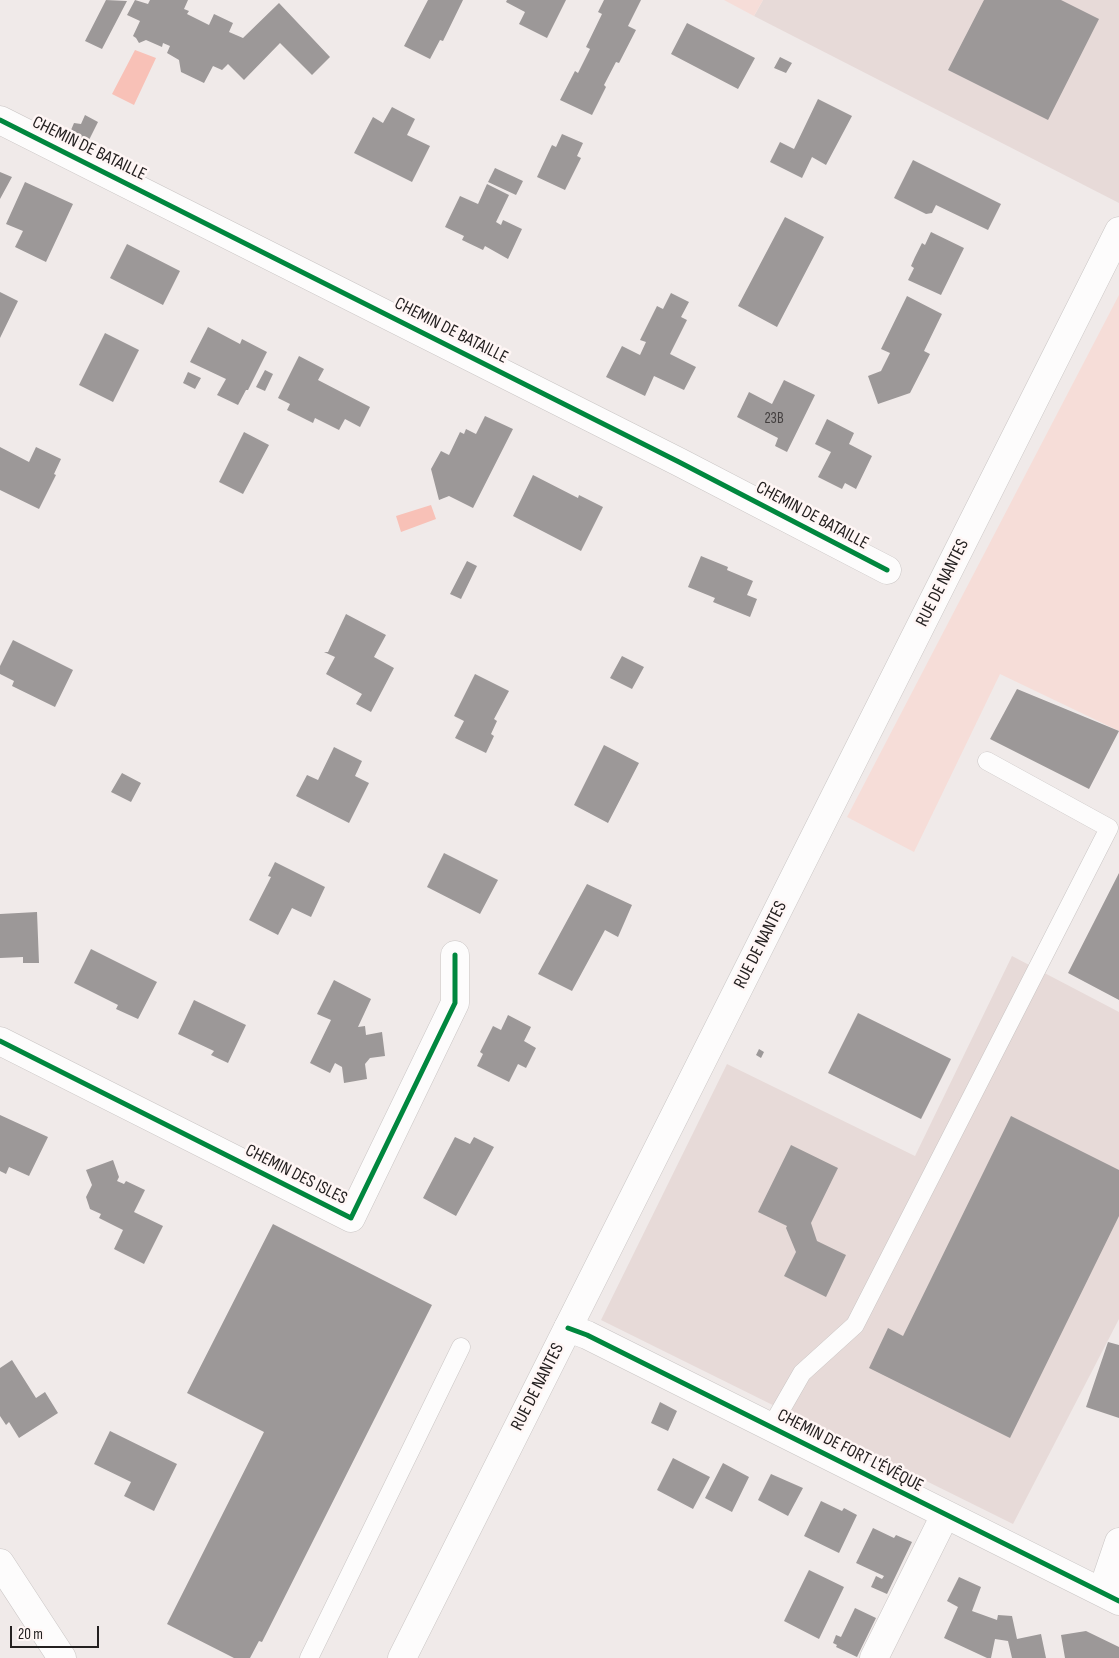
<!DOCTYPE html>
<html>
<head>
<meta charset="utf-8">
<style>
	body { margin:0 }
	#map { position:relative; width:1119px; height:1658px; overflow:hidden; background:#f0eae9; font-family:"Sofia Sans Condensed",sans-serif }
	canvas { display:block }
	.scale { position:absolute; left:10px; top:1626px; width:89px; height:22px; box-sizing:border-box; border:2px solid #242020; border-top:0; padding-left:6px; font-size:15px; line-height:18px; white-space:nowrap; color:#242020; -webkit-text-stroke:4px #fff6f5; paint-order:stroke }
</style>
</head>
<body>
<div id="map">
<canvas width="1119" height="1658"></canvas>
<div class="scale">20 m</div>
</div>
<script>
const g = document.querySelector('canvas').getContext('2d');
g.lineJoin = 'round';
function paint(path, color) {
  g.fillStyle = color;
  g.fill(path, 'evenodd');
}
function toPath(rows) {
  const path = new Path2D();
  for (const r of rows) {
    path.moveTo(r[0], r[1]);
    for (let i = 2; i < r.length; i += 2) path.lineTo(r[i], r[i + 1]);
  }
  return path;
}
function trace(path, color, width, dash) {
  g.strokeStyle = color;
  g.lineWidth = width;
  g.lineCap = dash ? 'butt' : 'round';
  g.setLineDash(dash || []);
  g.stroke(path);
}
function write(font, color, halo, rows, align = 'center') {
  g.font = font + ' "Sofia Sans Condensed",sans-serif';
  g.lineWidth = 5;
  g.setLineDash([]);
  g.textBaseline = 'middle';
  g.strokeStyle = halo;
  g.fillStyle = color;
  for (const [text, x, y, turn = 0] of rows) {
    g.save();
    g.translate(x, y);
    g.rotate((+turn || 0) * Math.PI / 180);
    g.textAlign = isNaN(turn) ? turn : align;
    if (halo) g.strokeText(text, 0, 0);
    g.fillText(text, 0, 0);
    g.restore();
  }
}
const built = toPath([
	[763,0,1119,0,1119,203,754,16],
	[1012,956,1119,1012,1119,1319,1013,1524,601,1320,727,1064,915,1156]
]);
const green = toPath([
	[724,0,763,0,754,16],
	[1119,295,1119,731,1000,674,914,852,847,817]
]);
const water = toPath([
	[135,50,156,58,134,105,112,94],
	[431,505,436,519,401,532,396,516]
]);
const building = toPath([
	[106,0,127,1,102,49,85,41],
	[135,0,148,4,150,0,188,0,184,9,189,11,187,14,209,25,214,14,233,23,229,32,243,38,279,3,330,57,312,75,280,43,244,80,228,64,222,70,213,66,204,83,181,72,179,60,167,53,170,46,163,43,162,47,146,40,139,43,136,38,133,36,140,21,127,15],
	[428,0,463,0,443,41,440,40,430,59,404,46],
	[507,0,566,0,547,38,519,24,525,12,506,2],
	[604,0,641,0,628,26,636,30,619,63,616,62,604,85,606,87,592,115,560,100,575,71,578,73,590,49,586,47,602,14,598,12],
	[984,0,1061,0,1099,19,1048,120,948,70],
	[687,23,755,58,738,89,671,54],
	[780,57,792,63,786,73,774,68],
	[818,99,852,116,826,165,812,157,802,178,770,162,780,142,794,149],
	[392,107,415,119,407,135,430,146,412,182,354,153,373,117,383,123],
	[85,115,98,122,86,146,68,137,74,123,81,124],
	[562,134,583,143,577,156,581,158,565,190,537,177,552,145,556,147],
	[913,160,1001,204,988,230,936,205,932,213,926,214,894,198],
	[495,168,523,181,516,195,488,182],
	[0,172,12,177,0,199],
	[25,182,73,204,46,262,15,247,23,231,6,224],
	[487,184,509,195,496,222,501,225,503,220,522,229,508,259,485,246,483,250,462,240,464,236,445,227,460,196,478,204],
	[785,217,824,237,777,327,738,306],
	[931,232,964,248,941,295,908,280,914,268,911,266,915,257,922,243,925,245],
	[127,244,180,271,163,305,110,278],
	[0,292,18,301,0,338],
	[671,293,689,302,681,317,687,320,670,354,696,367,684,390,654,376,645,396,606,377,622,346,640,355,646,342,640,340,657,306,663,309],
	[907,296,942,314,924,351,930,354,910,393,878,404,868,376,881,371,890,353,881,349],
	[208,327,240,344,242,339,267,352,248,390,246,390,238,405,217,395,226,379,190,362],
	[105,333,139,350,113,402,79,385],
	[299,356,324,369,318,380,370,407,360,427,345,419,339,430,315,418,313,423,287,410,290,404,278,398],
	[265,370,273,374,265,391,256,387],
	[188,372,201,378,195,389,183,383],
	[784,380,815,395,787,452,775,446,778,438,737,417,749,392,772,404],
	[485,416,513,429,473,508,449,496,439,500,431,469,441,451,449,455,460,432,464,434,466,429,476,434],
	[827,419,854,433,849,444,872,456,856,489,845,483,842,489,818,477,831,452,815,444],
	[244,432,269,445,243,494,219,482],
	[0,447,29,462,36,447,61,459,54,474,56,475,39,509,0,490],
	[533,475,578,498,579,495,603,507,581,551,513,516],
	[701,556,728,567,727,570,753,581,747,595,757,599,750,617,713,602,715,598,688,587],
	[467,561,477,566,461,599,450,594],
	[346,614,386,635,374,657,394,668,371,712,356,704,362,694,326,674,335,657,324,652,328,652],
	[13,640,73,670,55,707,12,686,14,681,0,674,0,666],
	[622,656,644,667,632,689,610,678],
	[475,674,509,691,494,719,497,721,491,734,494,736,486,753,455,738,464,721,454,716],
	[1017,689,1119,731,1089,789,990,739],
	[604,745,639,763,608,823,574,805],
	[334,747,362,761,355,776,369,783,349,823,296,796,307,775,318,780],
	[122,773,141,783,131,802,111,792],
	[444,853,498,880,480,914,427,887],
	[275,862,325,887,311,917,292,908,278,935,249,920,271,877,268,876],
	[1119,873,1119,1000,1068,973],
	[587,884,632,905,618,937,605,930,572,991,538,974],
	[37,912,39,963,23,963,23,957,0,958,0,914],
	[91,949,157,982,138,1019,116,1009,118,1005,74,983],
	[334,980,371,999,358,1027,365,1026,366,1035,382,1032,385,1056,370,1058,365,1064,367,1079,344,1083,342,1067,335,1063,330,1073,310,1063,331,1020,317,1014],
	[194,1000,246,1025,228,1063,211,1055,214,1051,178,1034],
	[858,1013,951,1059,921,1119,828,1073],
	[508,1015,531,1027,524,1041,536,1048,526,1068,518,1064,509,1082,477,1066,483,1054,480,1052,493,1026,501,1030],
	[759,1049,764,1052,761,1058,756,1055],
	[0,1115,48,1137,29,1176,9,1167,6,1174,0,1171],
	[1011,1116,1119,1170,1119,1216,1010,1438,869,1368,888,1328,903,1336],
	[455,1137,470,1144,474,1137,494,1147,456,1216,423,1198],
	[791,1145,838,1168,811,1223,817,1241,846,1255,826,1297,784,1276,796,1252,786,1228,787,1226,758,1212],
	[113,1160,119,1177,117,1181,124,1184,126,1181,145,1190,134,1212,163,1226,144,1264,114,1249,123,1230,99,1218,101,1214,90,1209,86,1197,92,1185,86,1170],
	[273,1224,432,1305,262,1642,259,1641,250,1658,234,1658,167,1624,264,1432,187,1393],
	[1108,1342,1119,1345,1119,1418,1086,1407],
	[12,1360,36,1398,45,1392,58,1413,19,1438,9,1422,6,1425,0,1416,0,1368],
	[660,1402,677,1411,668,1431,651,1423],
	[110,1431,177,1464,154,1511,124,1496,131,1482,94,1464],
	[673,1458,710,1477,693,1509,657,1490],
	[723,1463,749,1477,732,1512,705,1498],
	[771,1474,803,1488,788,1516,758,1500],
	[821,1501,842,1511,844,1508,857,1515,839,1553,804,1536],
	[873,1528,894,1538,896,1535,912,1542,887,1594,871,1587,876,1576,882,1579,884,1576,856,1563],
	[809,1570,844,1587,819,1639,784,1621],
	[959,1577,981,1587,972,1611,997,1620,998,1615,1012,1616,1017,1639,1041,1634,1046,1658,1012,1658,1008,1641,995,1639,991,1658,987,1658,944,1638,958,1607,947,1601],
	[855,1608,876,1618,857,1657,836,1647,837,1645,833,1643,836,1635,841,1637],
	[1086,1631,1119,1647,1119,1658,1065,1658,1061,1635]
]);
const lane = toPath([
	[771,1427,802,1373,855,1325,1109,828,987,761],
	[309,1658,461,1347]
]);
const street = toPath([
	[0,120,679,462,887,570],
	[0,1041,351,1218,455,1003,455,955],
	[568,1328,587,1335,1119,1601],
	[0,1563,62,1658],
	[1102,1592,1119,1542],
	[874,1658,945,1515]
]);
const secondary = toPath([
	[402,1658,1119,231]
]);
const cycleway = toPath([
	[0,120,679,462,887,570],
	[0,1041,351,1218,455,1003,455,955],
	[568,1328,587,1335,1119,1601]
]);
const numberNames = [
	["23B",774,419]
];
const streetNames = [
	["CHEMIN DE BATAILLE",89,149,26],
	["CHEMIN DE BATAILLE",451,331,27],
	["CHEMIN DE BATAILLE",812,516,28],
	["RUE DE NANTES",943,583,-63],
	["RUE DE NANTES",761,945,-63],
	["CHEMIN DES ISLES",296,1175,27],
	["RUE DE NANTES",538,1387,-63],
	["CHEMIN DE FORT L'ÉVÊQUE",850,1451,27]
];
paint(built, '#e7dad8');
paint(green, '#f6ddd8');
paint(water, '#f8c1b7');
paint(building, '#9c9898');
trace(lane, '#c9c5c4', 19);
trace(street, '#c9c5c4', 29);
trace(secondary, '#c9c5c4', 29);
trace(lane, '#fdfcfc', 18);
trace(street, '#fdfcfc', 28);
trace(secondary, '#fdfcfc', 28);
trace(cycleway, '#00873e', 5);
write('15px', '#423e3e', null, numberNames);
write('18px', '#242020', '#fff6f5', streetNames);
</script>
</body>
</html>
